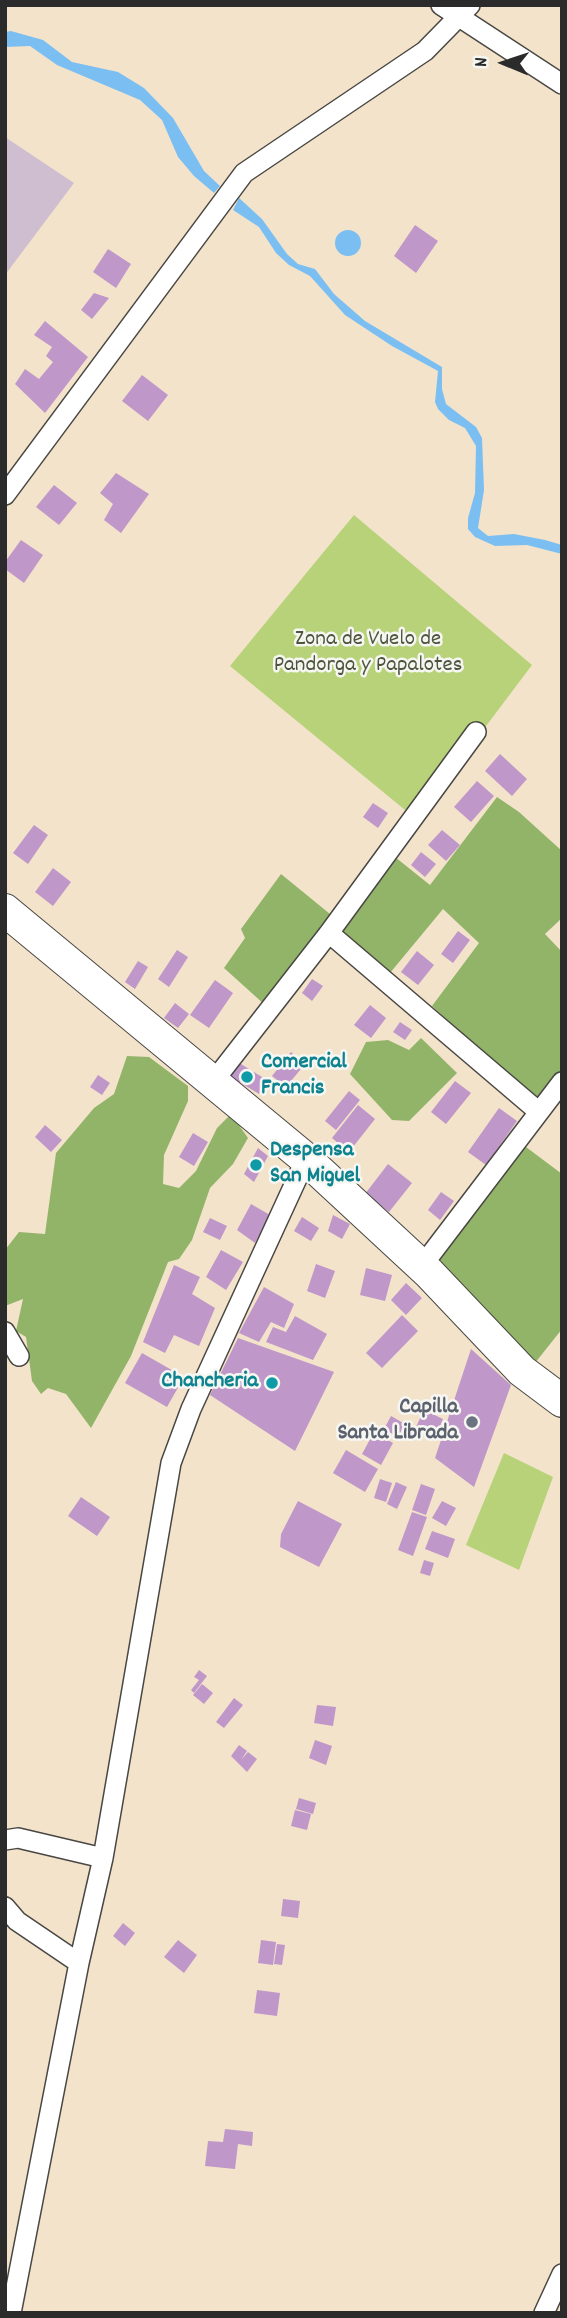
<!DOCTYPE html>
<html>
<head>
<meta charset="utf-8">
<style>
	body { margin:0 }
	#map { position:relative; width:567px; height:2318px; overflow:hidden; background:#f3e3cb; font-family:Dekko,sans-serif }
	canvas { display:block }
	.frame { position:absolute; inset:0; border:7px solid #2b2b2b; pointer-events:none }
	.north { position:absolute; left:469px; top:28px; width:70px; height:70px; -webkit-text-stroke:5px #f6f6f2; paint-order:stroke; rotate:272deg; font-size:19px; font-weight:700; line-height:28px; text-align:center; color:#2b2b2b }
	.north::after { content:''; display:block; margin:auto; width:24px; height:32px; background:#2b2b2b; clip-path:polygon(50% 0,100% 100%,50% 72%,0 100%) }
</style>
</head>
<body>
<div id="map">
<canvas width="567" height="2318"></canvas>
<div class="frame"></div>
<div class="north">N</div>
</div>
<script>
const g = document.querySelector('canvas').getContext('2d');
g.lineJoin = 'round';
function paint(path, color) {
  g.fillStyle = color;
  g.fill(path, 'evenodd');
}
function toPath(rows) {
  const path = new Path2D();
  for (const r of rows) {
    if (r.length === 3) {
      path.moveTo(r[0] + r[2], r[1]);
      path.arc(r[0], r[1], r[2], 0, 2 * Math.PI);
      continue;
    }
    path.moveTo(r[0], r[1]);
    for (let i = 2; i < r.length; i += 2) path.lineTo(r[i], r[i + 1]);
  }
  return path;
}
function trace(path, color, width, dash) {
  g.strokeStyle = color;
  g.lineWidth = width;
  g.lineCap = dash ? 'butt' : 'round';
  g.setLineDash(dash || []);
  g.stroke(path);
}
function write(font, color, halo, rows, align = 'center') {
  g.font = font + ' Dekko,sans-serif';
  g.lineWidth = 5;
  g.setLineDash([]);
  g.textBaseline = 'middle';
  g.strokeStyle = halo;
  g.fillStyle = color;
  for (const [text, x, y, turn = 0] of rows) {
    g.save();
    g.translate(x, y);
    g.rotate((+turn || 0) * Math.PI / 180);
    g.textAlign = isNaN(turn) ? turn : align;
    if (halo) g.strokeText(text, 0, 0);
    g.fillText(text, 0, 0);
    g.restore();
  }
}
const industrial = toPath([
	[5,137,74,183,5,275]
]);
const green = toPath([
	[354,515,532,665,416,819,230,666],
	[504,1453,553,1477,519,1570,466,1545]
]);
const forest = toPath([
	[497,797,519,812,562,851,562,918,545,934,562,952,562,1071,537,1103,432,1006,479,943,443,909,390,973,336,929,395,857,430,885],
	[281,874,330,914,265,1005,224,968,245,938,241,929],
	[421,1038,457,1073,409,1121,392,1120,350,1074,366,1042,388,1040,409,1050],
	[127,1056,149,1057,188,1086,188,1101,164,1155,163,1184,179,1188,196,1171,217,1128,231,1114,248,1138,233,1164,210,1188,192,1240,179,1259,168,1262,131,1356,91,1428,66,1394,48,1388,41,1394,32,1381,26,1337,16,1331,23,1299,5,1306,5,1250,19,1232,45,1234,56,1153,94,1108,114,1094],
	[522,1144,562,1174,562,1329,535,1363,432,1265]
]);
const water = toPath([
	[11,31,43,40,72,62,118,72,144,88,173,118,204,171,220,186,214,193,194,176,178,157,162,120,140,100,57,65,30,46,5,47,5,32],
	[239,198,262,219,287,254,298,264,315,269,334,294,365,321,442,367,442,389,446,404,476,427,482,438,484,490,478,528,488,536,514,534,545,540,562,545,562,554,527,545,495,546,475,537,468,529,468,518,475,493,476,446,465,428,449,420,438,409,435,402,438,371,392,346,345,315,310,276,289,265,276,253,259,227,233,210],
	[348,243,13]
]);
const building = toPath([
	[415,225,438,241,416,273,394,256],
	[108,249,131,264,116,288,93,272],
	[94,293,109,298,92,319,81,310],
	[45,321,88,357,45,413,15,384,25,369,39,379,53,362,46,356,52,347,34,335],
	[142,375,168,395,148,421,122,401],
	[116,473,149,494,121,533,104,520,113,504,100,493],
	[54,485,77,503,59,525,36,507],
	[21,540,43,555,24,583,5,569,5,562],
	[500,754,527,779,512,796,485,771],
	[477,781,494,796,471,822,454,807],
	[373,803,388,813,378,828,363,817],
	[34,825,48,835,28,864,13,853],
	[442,830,460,845,446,861,428,845],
	[421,852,436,864,425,877,411,865],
	[53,868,71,882,53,906,35,892],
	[458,931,470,940,453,963,441,954],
	[177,950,188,957,169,987,158,979],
	[417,951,434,965,418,985,401,972],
	[138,961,148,967,135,989,125,982],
	[312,979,323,986,312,1001,302,993],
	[215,980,233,993,209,1028,190,1015],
	[175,1003,189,1014,178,1028,164,1018],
	[370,1005,386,1018,371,1038,354,1025],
	[400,1022,412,1030,405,1040,393,1032],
	[291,1052,305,1064,286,1087,272,1076],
	[236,1061,267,1080,259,1094,228,1075],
	[98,1075,110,1083,102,1095,90,1087],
	[455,1081,471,1093,446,1124,431,1112],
	[349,1091,360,1100,336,1130,325,1121],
	[358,1105,375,1119,349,1152,332,1138],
	[499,1108,517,1121,486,1165,468,1152],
	[45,1125,62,1140,51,1152,35,1137],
	[193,1133,208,1142,194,1166,179,1157],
	[258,1148,268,1156,254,1182,244,1174],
	[388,1164,412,1183,389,1212,365,1194],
	[441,1192,454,1201,440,1220,428,1210],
	[251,1204,270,1215,255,1243,237,1230],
	[333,1215,350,1224,342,1239,328,1231],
	[302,1217,319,1228,311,1241,294,1231],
	[210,1218,227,1226,220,1240,203,1232],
	[221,1250,243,1262,226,1290,206,1277],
	[316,1264,335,1271,325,1298,307,1291],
	[174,1265,200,1277,192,1294,215,1308,199,1346,174,1335,165,1353,143,1342],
	[366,1268,392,1275,385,1301,360,1295],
	[406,1283,422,1298,406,1315,391,1300],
	[264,1287,294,1304,284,1328,271,1322,259,1342,239,1333],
	[402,1315,418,1331,382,1368,366,1353],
	[295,1316,327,1334,313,1360,266,1342,273,1327,286,1332],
	[238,1338,334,1372,295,1451,210,1395],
	[471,1349,511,1385,474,1487,435,1458],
	[142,1353,184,1377,167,1407,125,1383],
	[424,1410,443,1419,435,1438,415,1429],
	[391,1416,405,1424,398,1437,384,1429],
	[374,1432,393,1443,381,1465,362,1454],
	[346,1450,378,1469,365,1492,333,1473],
	[380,1479,392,1483,386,1502,374,1498],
	[396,1482,407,1487,397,1509,387,1504],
	[421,1484,435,1489,426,1515,412,1510],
	[81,1497,110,1517,97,1536,68,1516],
	[298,1501,342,1524,319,1567,280,1547,281,1534],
	[442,1501,456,1508,446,1526,432,1518],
	[412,1512,427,1517,413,1556,398,1550],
	[432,1531,455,1539,448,1558,425,1549],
	[424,1560,434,1563,430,1576,420,1573],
	[199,1670,207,1676,194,1693,191,1690,199,1680,194,1677],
	[202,1684,213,1693,204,1704,193,1695],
	[234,1698,243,1705,224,1728,216,1722],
	[317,1705,336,1707,333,1726,314,1723],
	[315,1740,332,1746,326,1765,309,1758],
	[239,1745,247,1751,241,1760,248,1752,257,1759,247,1772,231,1756],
	[299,1798,316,1803,313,1814,296,1809],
	[295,1810,311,1814,307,1830,291,1826],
	[283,1899,300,1901,298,1918,281,1916],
	[123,1923,135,1933,125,1946,113,1936],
	[178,1940,197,1955,184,1973,164,1957],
	[261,1940,276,1942,273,1965,258,1963],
	[277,1944,285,1945,282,1965,274,1964],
	[257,1990,280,1993,277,2016,254,2013],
	[225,2129,253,2132,252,2146,238,2144,235,2169,205,2166,208,2141,223,2142]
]);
const street = toPath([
	[441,5,562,84],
	[5,495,244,173,425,51,470,5],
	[329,933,539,1112],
	[213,1082,329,933,476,732],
	[422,1266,562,1082],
	[5,1332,19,1356],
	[5,1840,18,1838,103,1858],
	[5,1907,17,1921,79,1963],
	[11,2313,79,1963,103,1858,171,1463,191,1409,306,1159],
	[544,2313,562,2274]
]);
const primary = toPath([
	[5,910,306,1159,429,1273,522,1371,562,1401]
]);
const markers = [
	[247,1077,7,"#0f9aa8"],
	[256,1165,7,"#0f9aa8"],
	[272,1383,7,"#0f9aa8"],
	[472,1422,7,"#6b7280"]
];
const parkNames = [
	["Zona de Vuelo de",368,641],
	["Pandorga y Papalotes",368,667]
];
const cultureNames = [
	["Comercial",261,1064],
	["Francis",261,1090],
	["Despensa",270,1152],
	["San Miguel",270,1178],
	["Chancheria",258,1383,"right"]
];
const worshipNames = [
	["Capilla",458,1409],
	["Santa Librada",458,1435]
];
paint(industrial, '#cebed0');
paint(green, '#b7d278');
paint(forest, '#91b468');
paint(water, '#7bbff2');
paint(building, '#bf97c9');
trace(street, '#494743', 22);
trace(primary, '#494743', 34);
trace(street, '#fff', 19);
trace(primary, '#fff', 32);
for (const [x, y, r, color] of markers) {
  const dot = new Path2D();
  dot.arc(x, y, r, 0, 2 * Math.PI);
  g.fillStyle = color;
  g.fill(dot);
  trace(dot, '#f6f6f2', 2.5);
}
write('23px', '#4e553e', '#f6f6f2', parkNames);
write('bold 23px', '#0d838f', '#f6f6f2', cultureNames, 'left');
write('bold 23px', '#5b616d', '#f6f6f2', worshipNames, 'right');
</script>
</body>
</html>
